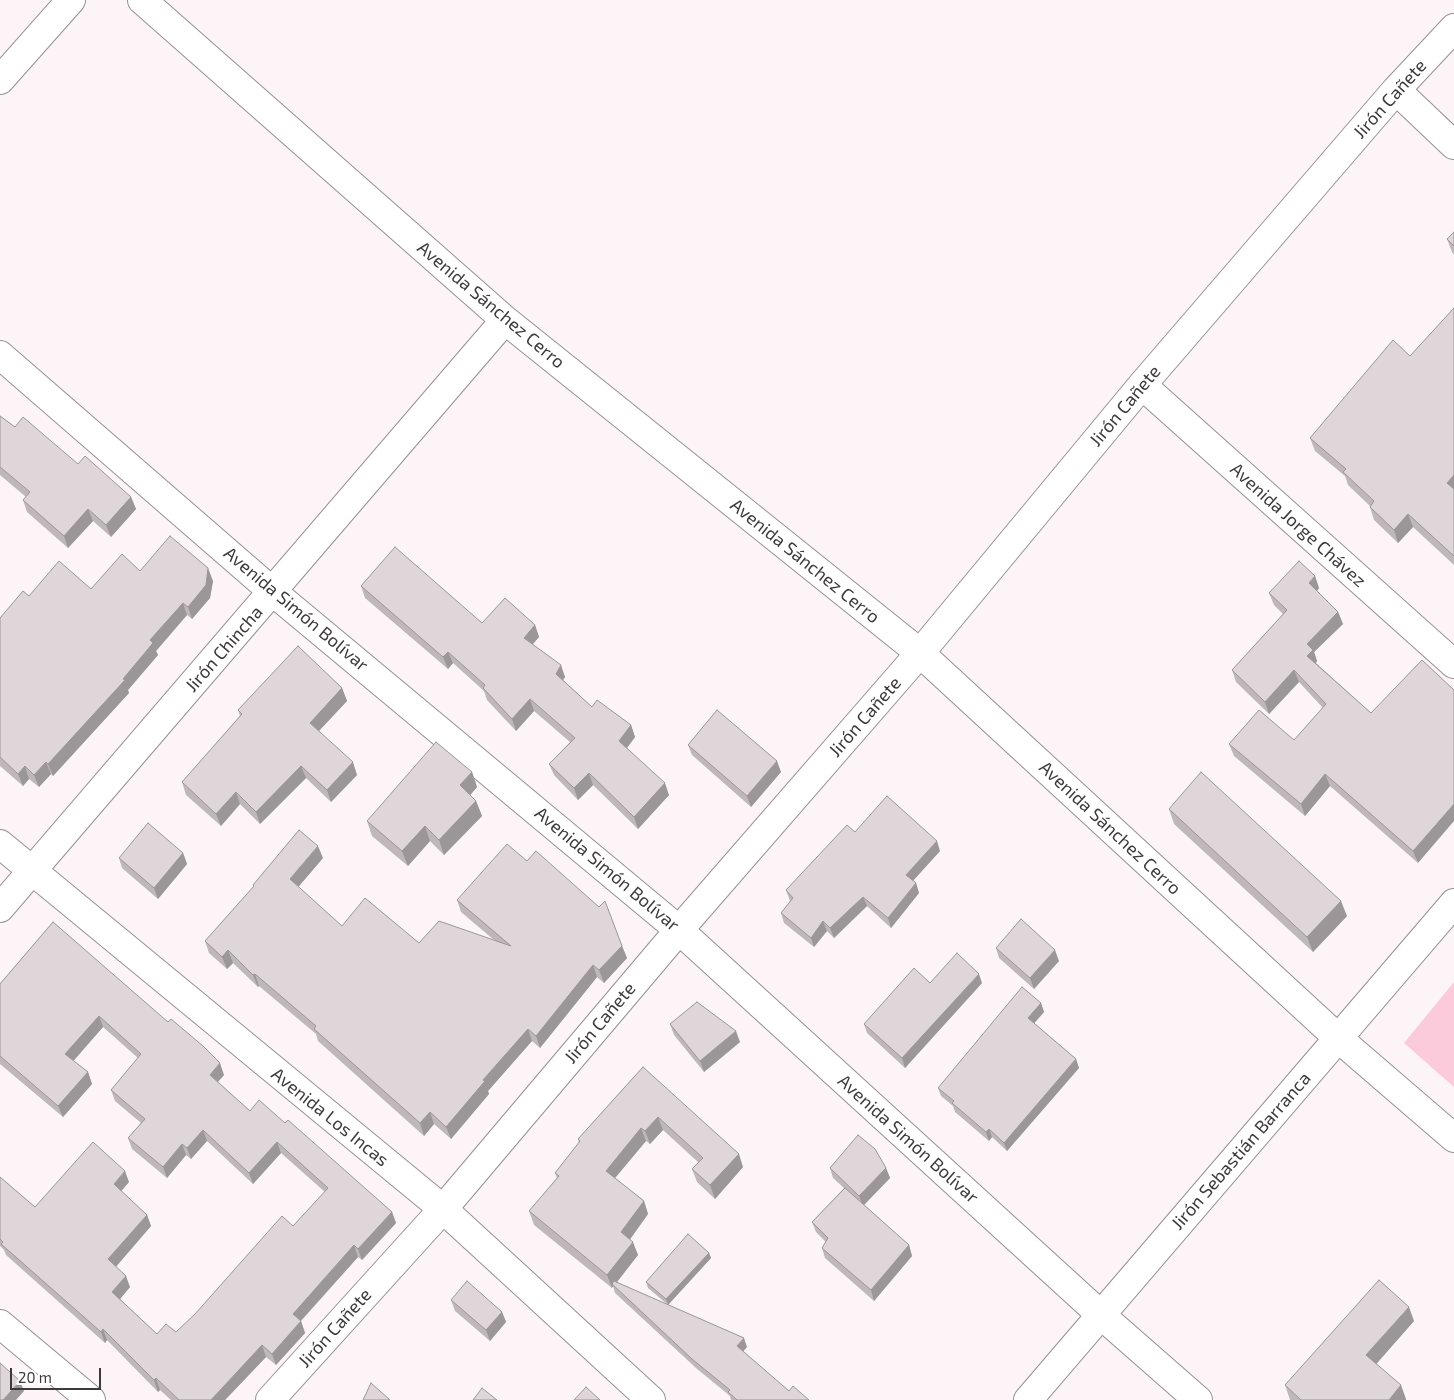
<!DOCTYPE html>
<html>
<head>
<meta charset="utf-8">
<style>
	body { margin:0 }
	#map { position:relative; width:1454px; height:1400px; overflow:hidden; background:#fcf4f7; font-family:"Exo 2",sans-serif }
	canvas { display:block }
	.scale { position:absolute; left:10px; top:1368px; width:91px; height:22px; box-sizing:border-box; border:2px solid #3d3a3b; border-top:0; padding-left:6px; font-size:15px; line-height:18px; white-space:nowrap; color:#3d3a3b; -webkit-text-stroke:4px #fff; paint-order:stroke }
</style>
</head>
<body>
<div id="map">
<canvas width="1454" height="1400"></canvas>
<div class="scale">20 m</div>
</div>
<script>
const g = document.querySelector('canvas').getContext('2d');
g.lineJoin = 'round';
function paint(path, color) {
  g.fillStyle = color;
  g.fill(path, 'evenodd');
}
function toPath(rows) {
  const path = new Path2D();
  for (const r of rows) {
    path.moveTo(r[0], r[1]);
    for (let i = 2; i < r.length; i += 2) path.lineTo(r[i], r[i + 1]);
  }
  return path;
}
function trace(path, color, width, dash) {
  g.strokeStyle = color;
  g.lineWidth = width;
  g.lineCap = dash ? 'butt' : 'round';
  g.setLineDash(dash || []);
  g.stroke(path);
}
function write(font, color, halo, rows, align = 'center') {
  g.font = font + ' "Exo 2",sans-serif';
  g.lineWidth = 4;
  g.setLineDash([]);
  g.textBaseline = 'middle';
  g.strokeStyle = halo;
  g.fillStyle = color;
  for (const [text, x, y, turn = 0] of rows) {
    g.save();
    g.translate(x, y);
    g.rotate((+turn || 0) * Math.PI / 180);
    g.textAlign = isNaN(turn) ? turn : align;
    if (halo) g.strokeText(text, 0, 0);
    g.fillText(text, 0, 0);
    g.restore();
  }
}
const green = toPath([
	[1454,982,1454,1087,1404,1043]
]);
const minor = toPath([
	[142,0,505,320,920,653,1338,1038,1454,1138],
	[1396,90,1454,145],
	[0,355,273,592,679,930,1101,1315,1198,1400],
	[1142,385,1454,664],
	[0,844,443,1209,651,1400],
	[0,908,505,320],
	[0,1324,91,1400],
	[270,1400,443,1209,679,930,920,653,1142,385,1396,90,1454,28]
]);
const tertiary = toPath([
	[0,80,71,0],
	[1028,1400,1454,903]
]);
const wall = toPath([
	[1454,232,1454,255,1452,252,1447,239],
	[1454,308,1454,565,1413,527,1398,543,1374,520,1370,507,1370,506,1348,485,1345,476,1315,451,1310,438,1410,356],
	[0,416,15,427,78,464,131,497,136,509,111,537,93,521,68,548,27,512,23,500,26,497,0,475],
	[140,571,213,581,210,598,192,619,187,615,156,651,158,655,128,690,129,693,53,776,51,774,39,787,29,779,23,786,0,766,0,618,29,596,91,589],
	[1315,576,1319,588,1317,591,1338,612,1343,624,1314,652,1317,661,1316,663,1371,713,1418,863,1330,786,1305,816,1234,756,1229,744,1294,740,1323,708,1299,682,1269,714,1236,682,1232,670,1283,614,1274,605,1269,593],
	[361,586,482,623,535,625,539,637,532,644,565,677,563,680,592,707,631,725,635,737,627,748,669,795,638,829,593,785,578,800,554,775,549,764,570,742,534,711,516,731,487,700,484,691,453,663,448,669,365,598],
	[342,688,347,701,319,731,357,775,331,802,306,778,260,824,240,804,221,826,186,795,182,782,240,716,238,710],
	[688,745,781,772,751,807,692,755],
	[472,772,477,787,470,795,476,801,482,816,444,855,430,841,408,866,372,836,367,821],
	[1169,809,1347,916,1313,952,1174,824],
	[855,832,940,851,913,881,916,883,919,893,891,928,867,906,834,938,827,931,814,947,784,923,781,913,790,901,786,890],
	[183,853,187,864,158,899,122,868,119,858],
	[323,858,298,887,342,926,419,943,494,940,461,912,457,900,622,946,627,958,604,983,597,977,540,1048,532,1041,488,1091,489,1094,451,1139,434,1124,424,1136,318,1041,316,1034,259,986,258,987,233,963,227,969,209,953,205,941,254,887,253,885],
	[53,922,224,1075,218,1082,250,1111,285,1123,392,1212,396,1223,362,1260,358,1257,301,1321,305,1333,276,1365,266,1357,225,1400,171,1400,160,1390,158,1392,107,1340,105,1343,6,1255,4,1250,0,1246,0,1177,35,1207,129,1182,121,1191,147,1215,151,1226,116,1267,130,1287,120,1299,157,1334,176,1332,293,1226,325,1192,281,1153,253,1184,207,1141,191,1159,186,1155,167,1178,132,1149,128,1138,141,1123,115,1101,111,1090,138,1058,103,1027,73,1061,88,1072,92,1084,63,1117,0,1064,0,984],
	[996,948,1059,961,1034,989,999,958],
	[930,983,982,983,905,1068,867,1033,864,1024],
	[1041,1003,1044,1012,1034,1023,1076,1059,1079,1068,1007,1151,992,1137,989,1141,955,1112,953,1106,941,1096,938,1088],
	[670,1024,740,1042,704,1072,674,1035],
	[643,1067,743,1167,715,1199,697,1182,692,1169,698,1162,663,1130,650,1144,646,1141,615,1178,644,1201,648,1214,630,1239,638,1255,616,1282,747,1347,743,1351,789,1391,809,1400,731,1400,730,1396,696,1368,615,1293,613,1286,612,1288,534,1225,529,1211,557,1178,555,1173,579,1143,578,1139],
	[830,1168,886,1168,890,1178,864,1205,909,1245,912,1256,874,1301,825,1258,822,1248,826,1242,816,1232,812,1222,844,1188,833,1178],
	[709,1253,711,1258,668,1305,648,1288,646,1282],
	[451,1300,502,1312,506,1322,490,1341,455,1311],
	[1414,1321,1376,1364,1406,1399,1406,1400,1290,1400,1285,1385]
]);
const shadedWall = toPath([
	[1454,475,1454,493,1447,483],
	[131,497,136,509,111,537,106,525],
	[88,509,93,521,68,548,64,536],
	[1408,514,1413,527,1398,543,1394,530],
	[208,568,213,581,210,598,192,619,188,607],
	[1315,576,1319,588,1314,595,1309,583],
	[183,603,187,615,156,651,158,655,128,690,129,693,53,776,48,764,123,679,150,640],
	[1338,612,1343,624,1314,652,1317,661,1312,668,1307,656,1307,644],
	[535,625,539,637,528,650,524,638],
	[448,652,453,663,448,669,443,657],
	[561,665,565,677,560,685,556,674],
	[1294,670,1299,682,1269,714,1265,702],
	[342,688,347,701,315,735,310,723],
	[530,699,534,711,516,731,512,719],
	[631,725,635,737,623,753,619,741],
	[777,761,781,772,751,807,747,796],
	[46,762,51,774,39,787,34,775],
	[353,762,357,775,331,802,327,790],
	[25,766,29,779,23,786,18,774],
	[301,766,306,778,260,824,256,812],
	[472,772,477,787,466,800,460,785],
	[589,773,593,785,578,800,574,788],
	[1325,774,1330,786,1305,816,1301,804],
	[665,783,669,795,638,829,634,817],
	[236,792,240,804,221,826,216,814],
	[476,801,482,816,444,855,439,840],
	[1454,804,1454,821,1418,863,1413,851],
	[425,826,430,841,408,866,402,851],
	[937,841,940,851,909,885,906,875],
	[318,846,323,858,294,892,290,879],
	[183,853,187,864,158,899,154,888],
	[916,883,919,893,891,928,888,918],
	[863,897,867,906,834,938,830,928],
	[1341,901,1347,916,1313,952,1307,937],
	[823,921,827,931,814,947,811,938],
	[622,946,627,958,604,983,599,970],
	[228,950,233,963,227,969,222,957],
	[1055,950,1059,961,1034,989,1030,978],
	[593,965,597,977,540,1048,536,1036],
	[255,974,259,986,258,987,253,975],
	[979,974,982,983,905,1068,902,1058],
	[1041,1003,1044,1012,1031,1027,1028,1018],
	[99,1016,103,1027,69,1066,65,1054],
	[528,1029,532,1041,488,1091,489,1094,451,1139,446,1127,483,1080],
	[736,1031,740,1042,704,1072,700,1061],
	[1076,1059,1079,1068,1007,1151,1004,1143],
	[220,1063,224,1075,214,1086,210,1075],
	[88,1072,92,1084,63,1117,58,1106],
	[430,1112,434,1124,424,1136,420,1123],
	[658,1117,663,1130,650,1144,645,1131],
	[641,1128,646,1141,610,1184,606,1171],
	[989,1129,992,1137,989,1141,986,1132],
	[203,1130,207,1141,191,1159,187,1148],
	[277,1142,281,1153,253,1184,249,1173],
	[182,1144,186,1155,167,1178,163,1167],
	[739,1154,743,1167,715,1199,710,1185],
	[886,1168,890,1178,863,1206,859,1196],
	[125,1171,129,1182,118,1195,114,1184],
	[644,1201,648,1214,626,1245,621,1232],
	[392,1212,396,1223,362,1260,358,1249],
	[147,1215,151,1226,112,1271,108,1259],
	[633,1242,638,1255,614,1286,612,1284,613,1286,612,1288,607,1275],
	[354,1245,358,1257,297,1325,293,1314],
	[909,1245,912,1256,874,1301,871,1290],
	[709,1253,711,1258,668,1305,666,1299],
	[126,1276,130,1287,116,1304,112,1292],
	[1409,1307,1414,1321,1371,1370,1366,1355],
	[502,1312,506,1322,490,1341,486,1330],
	[301,1321,305,1333,276,1365,272,1354],
	[103,1329,107,1340,105,1343,101,1332],
	[744,1338,747,1347,740,1355,737,1346],
	[262,1345,266,1357,225,1400,211,1400],
	[156,1378,160,1390,158,1392,154,1380],
	[20,1381,24,1391,16,1400,3,1400],
	[1401,1385,1406,1399,1406,1400,1389,1400]
]);
const building = toPath([
	[1454,232,1454,246,1447,239,1454,232],
	[1454,308,1454,475,1447,483,1454,489,1454,556,1408,514,1394,530,1370,507,1374,501,1343,472,1346,469,1310,438,1393,340,1410,356,1454,308],
	[0,416,15,427,23,417,78,464,85,456,131,497,106,525,88,509,64,536,23,500,30,492,0,467,0,416],
	[170,536,208,568,206,585,188,607,183,603,150,640,153,643,123,679,125,680,48,764,46,762,34,775,25,766,18,774,0,757,0,618,23,591,29,596,59,561,91,589,122,554,140,571,170,536],
	[395,547,482,623,505,598,535,625,524,638,561,665,556,674,592,707,597,700,631,725,619,741,665,783,634,817,589,773,574,788,549,764,575,738,530,699,512,719,483,688,485,685,448,652,443,657,361,586,395,547],
	[1299,561,1315,576,1309,583,1338,612,1307,644,1313,650,1307,656,1371,713,1422,660,1454,690,1454,804,1413,851,1325,774,1301,804,1229,744,1259,710,1294,740,1326,704,1294,670,1265,702,1232,670,1287,610,1269,593,1299,561],
	[298,646,342,688,310,723,353,762,327,790,301,766,256,812,236,792,216,814,182,782,242,714,238,710,298,646],
	[717,710,777,761,747,796,688,745,717,710],
	[436,742,472,772,460,785,476,801,439,840,425,826,402,851,367,821,436,742],
	[1201,772,1341,901,1307,937,1169,809,1201,772],
	[887,796,937,841,906,875,916,883,888,918,863,897,830,928,823,921,811,938,781,913,793,898,786,890,847,825,855,832,887,796],
	[148,823,183,853,154,888,119,858,148,823],
	[299,830,318,846,290,879,342,926,365,898,419,943,439,921,511,946,457,900,507,844,527,861,536,851,599,907,605,901,622,946,599,970,593,965,536,1036,528,1029,483,1080,485,1081,446,1127,430,1112,420,1123,314,1029,316,1026,255,974,253,975,228,950,222,957,205,941,254,886,253,885,299,830],
	[1021,919,1055,950,1030,978,996,948,1021,919],
	[53,922,168,1022,171,1019,203,1046,220,1063,210,1075,250,1111,259,1100,285,1123,288,1120,392,1212,358,1249,354,1245,293,1314,301,1321,272,1354,262,1345,211,1400,179,1400,156,1378,154,1380,103,1329,101,1332,1,1244,3,1242,0,1239,0,1177,35,1207,93,1142,125,1171,114,1184,147,1215,108,1259,126,1276,112,1292,157,1334,166,1324,176,1332,195,1314,282,1216,293,1226,328,1188,277,1142,249,1173,203,1130,187,1148,182,1144,163,1167,128,1138,145,1119,111,1090,141,1054,99,1016,65,1054,88,1072,58,1106,0,1056,0,984,53,922],
	[957,953,979,974,902,1058,864,1024,914,968,930,983,957,953],
	[1022,987,1041,1003,1028,1018,1076,1059,1004,1143,989,1129,986,1132,952,1103,954,1101,938,1088,1022,987],
	[697,1002,736,1031,700,1061,670,1024,697,1002],
	[643,1067,739,1154,710,1185,692,1169,703,1158,658,1117,645,1131,641,1128,606,1171,644,1201,621,1232,633,1242,607,1275,529,1211,559,1176,555,1173,580,1141,578,1139,643,1067],
	[858,1135,875,1149,886,1168,859,1196,830,1168,858,1135],
	[845,1188,909,1245,871,1290,822,1248,828,1238,812,1222,845,1188],
	[688,1234,709,1253,666,1299,646,1282,688,1234],
	[1379,1280,1409,1307,1366,1355,1401,1385,1389,1400,1301,1400,1285,1385,1379,1280],
	[467,1281,502,1312,486,1330,451,1300,467,1281],
	[614,1281,744,1338,737,1346,789,1391,793,1386,809,1400,737,1400,728,1392,730,1390,692,1359,612,1284,614,1281],
	[0,1363,20,1381,3,1400,0,1400,0,1363],
	[371,1383,390,1400,363,1400,371,1383],
	[586,1387,600,1400,574,1400,586,1387],
	[482,1388,497,1400,473,1400,482,1388]
]);
const streetNames = [
	["Jirón Cañete",1390,99,-48],
	["Avenida Sánchez Cerro",491,305,40],
	["Jirón Cañete",1125,406,-50],
	["Avenida Jorge Chávez",1298,525,42],
	["Avenida Sánchez Cerro",805,561,39],
	["Avenida Simón Bolívar",296,609,40],
	["Jirón Chincha",224,649,-49],
	["Jirón Cañete",865,717,-49],
	["Avenida Sánchez Cerro",1110,828,43],
	["Avenida Simón Bolívar",607,869,40],
	["Jirón Cañete",600,1023,-50],
	["Avenida Los Incas",330,1117,39],
	["Avenida Simón Bolívar",908,1139,42],
	["Jirón Sebastián Barranca",1241,1151,-49],
	["Jirón Cañete",335,1328,-48]
];
paint(green, '#fbcbdb');
trace(minor, '#979092', 30);
trace(tertiary, '#979092', 30);
trace(minor, '#fff', 28);
trace(tertiary, '#fff', 28);
paint(wall, '#bfb8bb');
paint(shadedWall, '#9b9698');
paint(building, '#ded6d9');
trace(building, '#9b9698', 1);
write('18px', '#3d3a3b', '#fff', streetNames);
</script>
</body>
</html>
